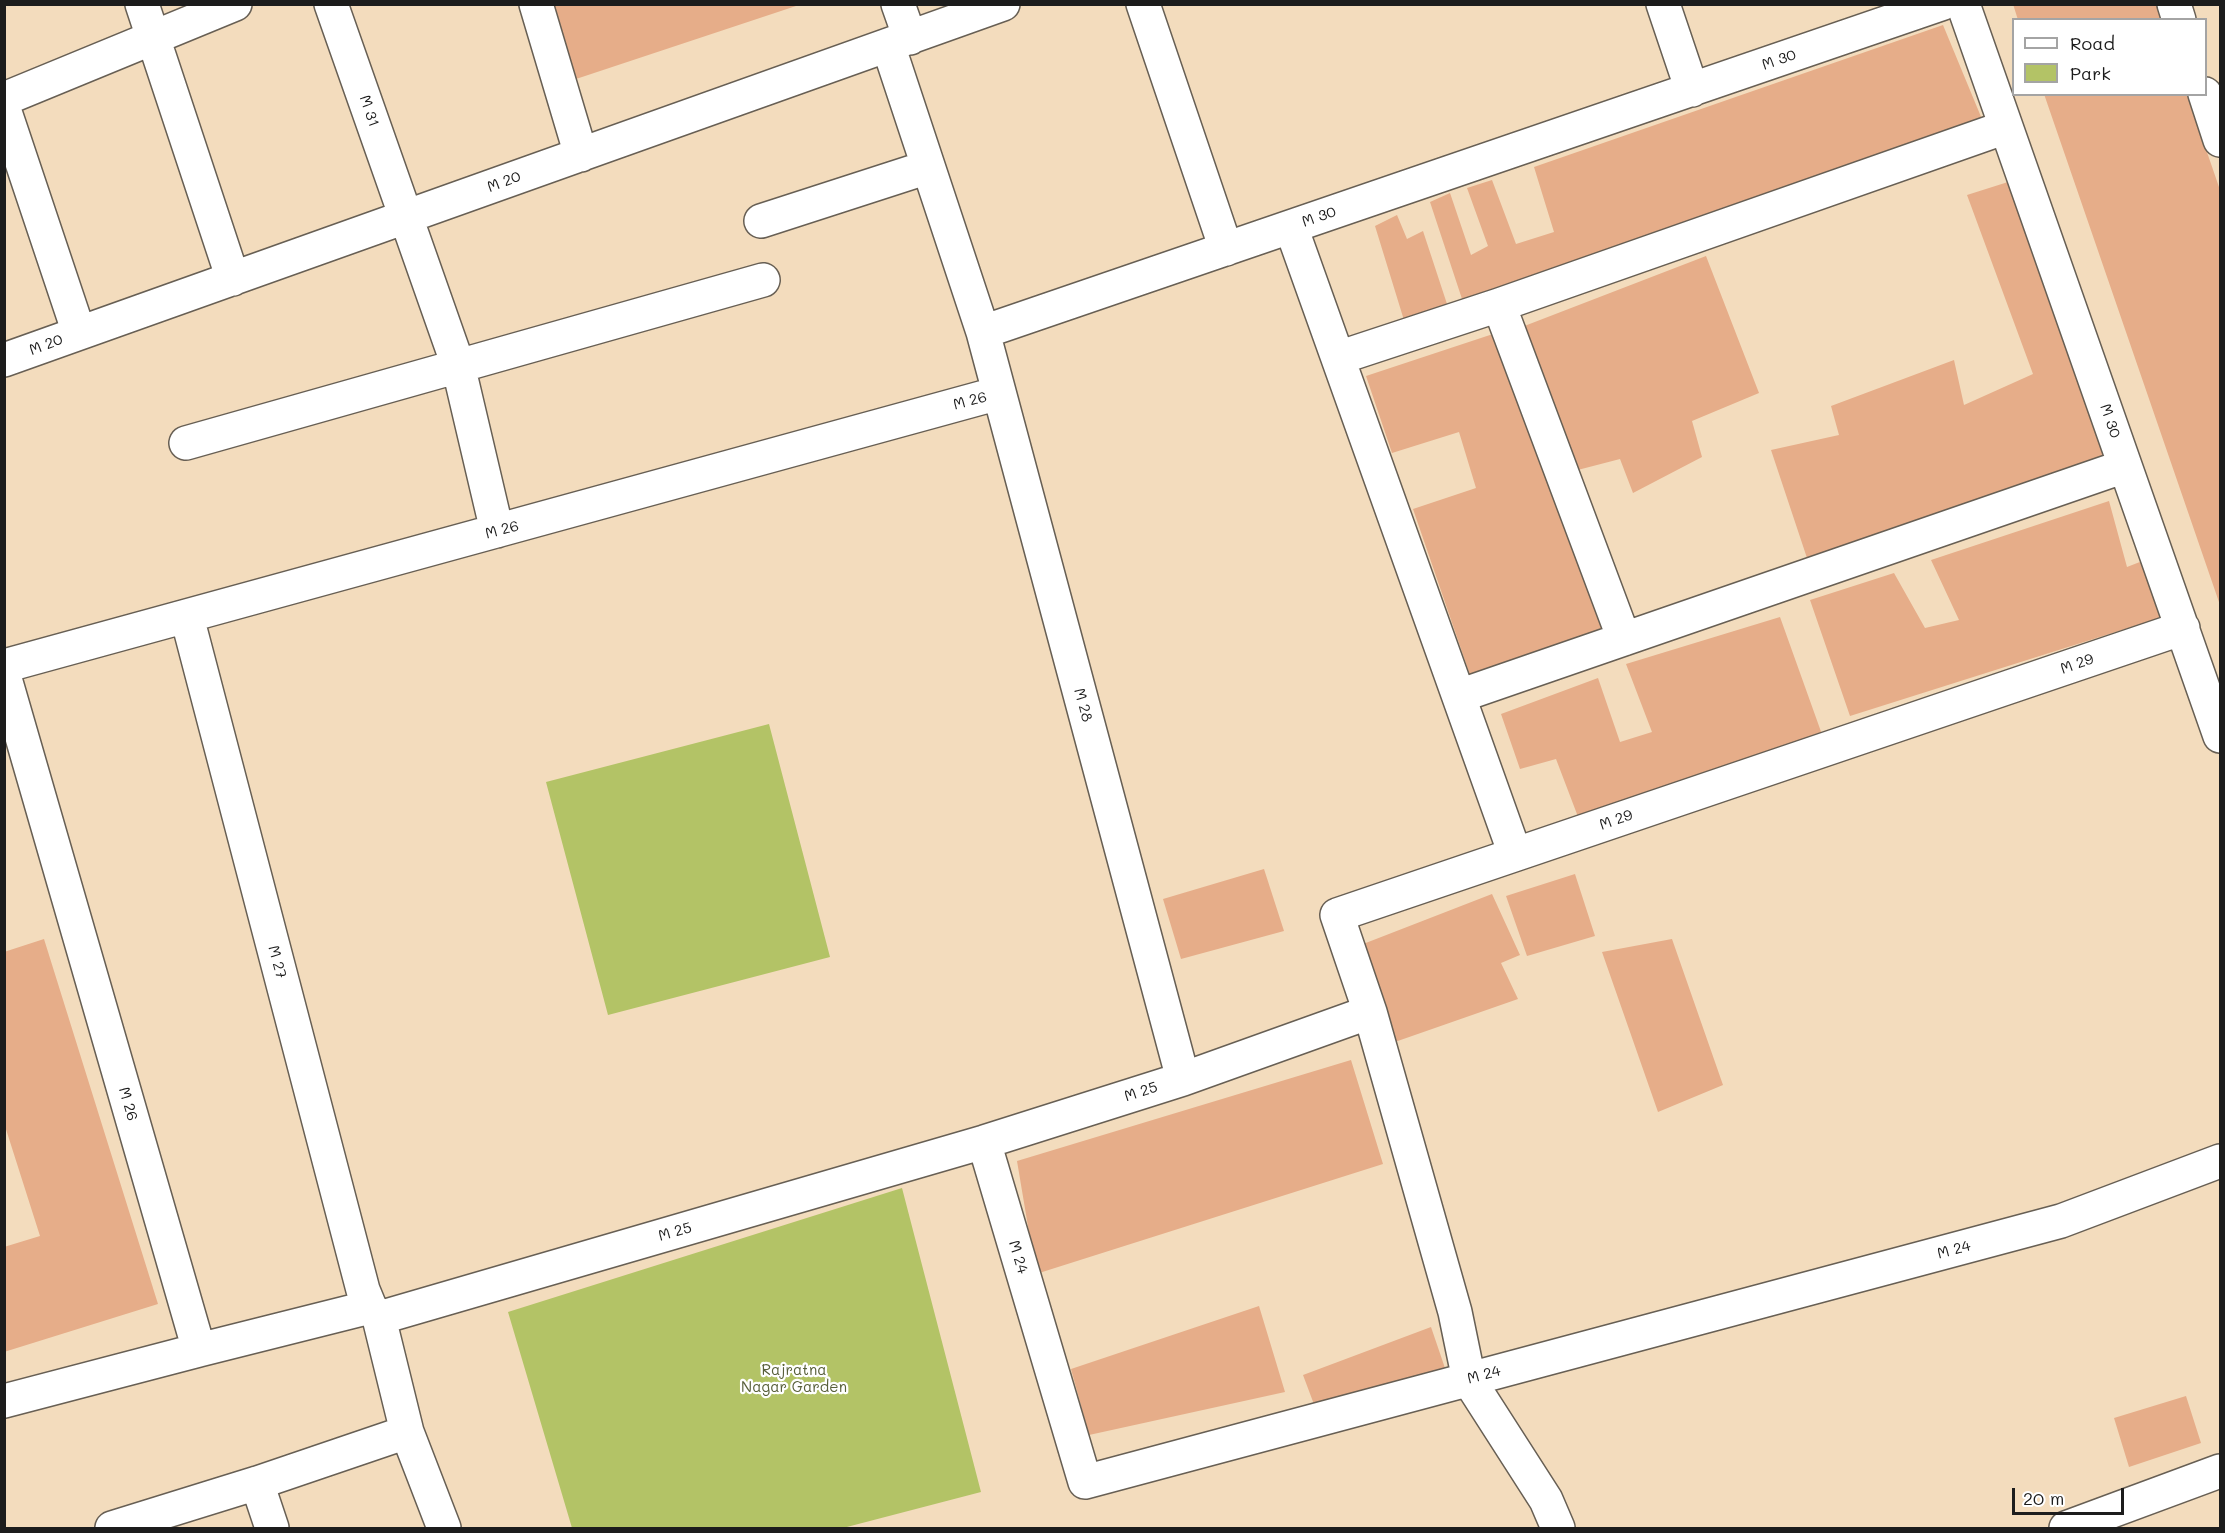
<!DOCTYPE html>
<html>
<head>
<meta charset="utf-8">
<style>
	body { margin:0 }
	#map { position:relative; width:2225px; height:1533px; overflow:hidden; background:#f3dcbd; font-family:Mali,sans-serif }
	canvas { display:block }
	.frame { position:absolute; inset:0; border:6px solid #1c1c1c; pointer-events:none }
	.legend { position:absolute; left:2012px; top:18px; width:195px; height:78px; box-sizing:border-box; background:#fff; border:2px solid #a4a4a4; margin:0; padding:8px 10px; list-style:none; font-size:18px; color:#1c1c1c }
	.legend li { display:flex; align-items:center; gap:12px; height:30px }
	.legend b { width:30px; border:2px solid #a4a4a4 }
	.scale { position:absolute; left:2012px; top:1488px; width:112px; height:27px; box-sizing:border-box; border:3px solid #1c1c1c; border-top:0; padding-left:8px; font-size:18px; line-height:21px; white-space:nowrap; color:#1c1c1c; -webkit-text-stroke:4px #fff; paint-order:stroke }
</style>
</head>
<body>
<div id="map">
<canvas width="2225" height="1533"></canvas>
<div class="frame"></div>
<ul class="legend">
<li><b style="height:8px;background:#fff"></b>Road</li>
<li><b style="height:16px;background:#b3c366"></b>Park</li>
</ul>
<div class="scale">20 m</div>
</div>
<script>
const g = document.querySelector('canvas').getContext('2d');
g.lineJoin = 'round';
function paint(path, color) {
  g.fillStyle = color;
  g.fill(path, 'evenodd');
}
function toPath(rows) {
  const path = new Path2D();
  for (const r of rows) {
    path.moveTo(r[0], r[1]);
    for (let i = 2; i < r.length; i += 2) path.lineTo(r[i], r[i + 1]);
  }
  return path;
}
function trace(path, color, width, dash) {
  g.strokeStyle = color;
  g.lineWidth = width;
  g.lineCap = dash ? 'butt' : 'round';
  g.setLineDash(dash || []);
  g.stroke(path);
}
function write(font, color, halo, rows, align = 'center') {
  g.font = font + ' Mali,sans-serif';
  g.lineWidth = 4.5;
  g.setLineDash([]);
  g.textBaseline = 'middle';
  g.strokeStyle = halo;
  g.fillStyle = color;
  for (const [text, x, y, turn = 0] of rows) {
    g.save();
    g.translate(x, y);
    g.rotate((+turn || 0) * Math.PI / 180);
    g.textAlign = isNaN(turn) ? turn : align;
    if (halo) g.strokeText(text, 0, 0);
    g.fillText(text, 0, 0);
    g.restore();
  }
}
const green = toPath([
	[769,724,830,957,608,1015,546,782],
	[902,1188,981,1492,843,1528,572,1528,508,1312]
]);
const building = toPath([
	[551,4,799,4,799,5,573,80],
	[2013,4,2156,4,2161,20,2018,20],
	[1943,25,1984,124,1407,330,1375,226,1397,215,1407,239,1423,231,1447,304,1463,302,1430,202,1450,193,1471,255,1488,246,1467,188,1492,180,1516,244,1554,232,1534,167],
	[2044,94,2187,94,2220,190,2220,605],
	[2008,182,2114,460,1807,558,1771,450,1839,435,1831,406,1954,360,1964,405,2033,374,1967,195],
	[1706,256,1759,393,1692,421,1702,457,1633,493,1620,459,1570,472,1514,330],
	[1493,334,1614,633,1472,681,1413,509,1476,488,1459,432,1392,453,1366,376],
	[2109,501,2127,567,2145,560,2163,617,1850,716,1810,600,1894,573,1925,628,1959,620,1931,560],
	[1780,617,1824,740,1580,822,1556,759,1520,769,1501,714,1598,678,1620,742,1652,732,1626,664],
	[1264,869,1284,931,1181,959,1163,899],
	[1575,874,1595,936,1527,956,1506,896],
	[1492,894,1520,955,1501,963,1518,999,1392,1043,1358,946],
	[44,939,158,1304,4,1352,4,1247,40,1236,4,1123,4,952],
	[1672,939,1723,1085,1658,1112,1602,952],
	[1351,1060,1383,1164,1036,1274,1017,1161],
	[1259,1306,1285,1392,1089,1435,1071,1369],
	[1431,1327,1447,1374,1315,1407,1303,1375],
	[2186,1396,2201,1443,2129,1467,2114,1418]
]);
const minor = toPath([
	[142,4,233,279],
	[331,4,458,365,497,531],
	[536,4,581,155],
	[898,4,910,38],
	[1143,4,1226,249],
	[1663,4,1692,90],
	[1963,4,2220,736],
	[2174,4,2179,20],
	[888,45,983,332,1941,4],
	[2205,94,2220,140],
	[4,99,235,4],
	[4,109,79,333],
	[761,221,928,167],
	[1291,227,1515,854],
	[1499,305,1624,639],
	[983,332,1183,1079],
	[1338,358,1499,305,2006,127],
	[4,360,1003,4],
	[186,443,763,280],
	[187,617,363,1290,370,1307],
	[4,666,999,393],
	[4,675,199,1350,370,1307,379,1318],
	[1459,696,2125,466],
	[1370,1012,1455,1312,1469,1380,1546,1500,1558,1528],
	[984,1142,1085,1482,2061,1221,2220,1161],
	[4,1401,199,1350],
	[257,1483,272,1528],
	[112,1528,257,1483,407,1432],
	[444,1528,407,1432,379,1318,984,1142,1183,1079,1370,1012,1337,915,2183,628],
	[2066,1528,2220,1471]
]);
const streetNames = [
	["M 30",1779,60,-19],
	["M 31",369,111,71],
	["M 20",504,182,-20],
	["M 30",1319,217,-19],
	["M 20",46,345,-20],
	["M 26",970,401,-15],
	["M 30",2110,421,71],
	["M 26",502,530,-15],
	["M 29",2077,664,-19],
	["M 28",1083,705,75],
	["M 29",1616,820,-19],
	["M 27",277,962,75],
	["M 25",1141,1092,-18],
	["M 26",128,1104,74],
	["M 25",675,1232,-16],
	["M 24",1954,1250,-15],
	["M 24",1018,1257,73],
	["M 24",1484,1375,-15]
];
const parkNames = [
	["Rajratna",794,1370],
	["Nagar Garden",794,1387]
];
paint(green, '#b3c366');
paint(building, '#e6ad89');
trace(minor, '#675f54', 36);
trace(minor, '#fff', 33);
write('15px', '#1c1c1c', '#fff', streetNames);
write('15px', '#585f3a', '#fff', parkNames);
</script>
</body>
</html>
